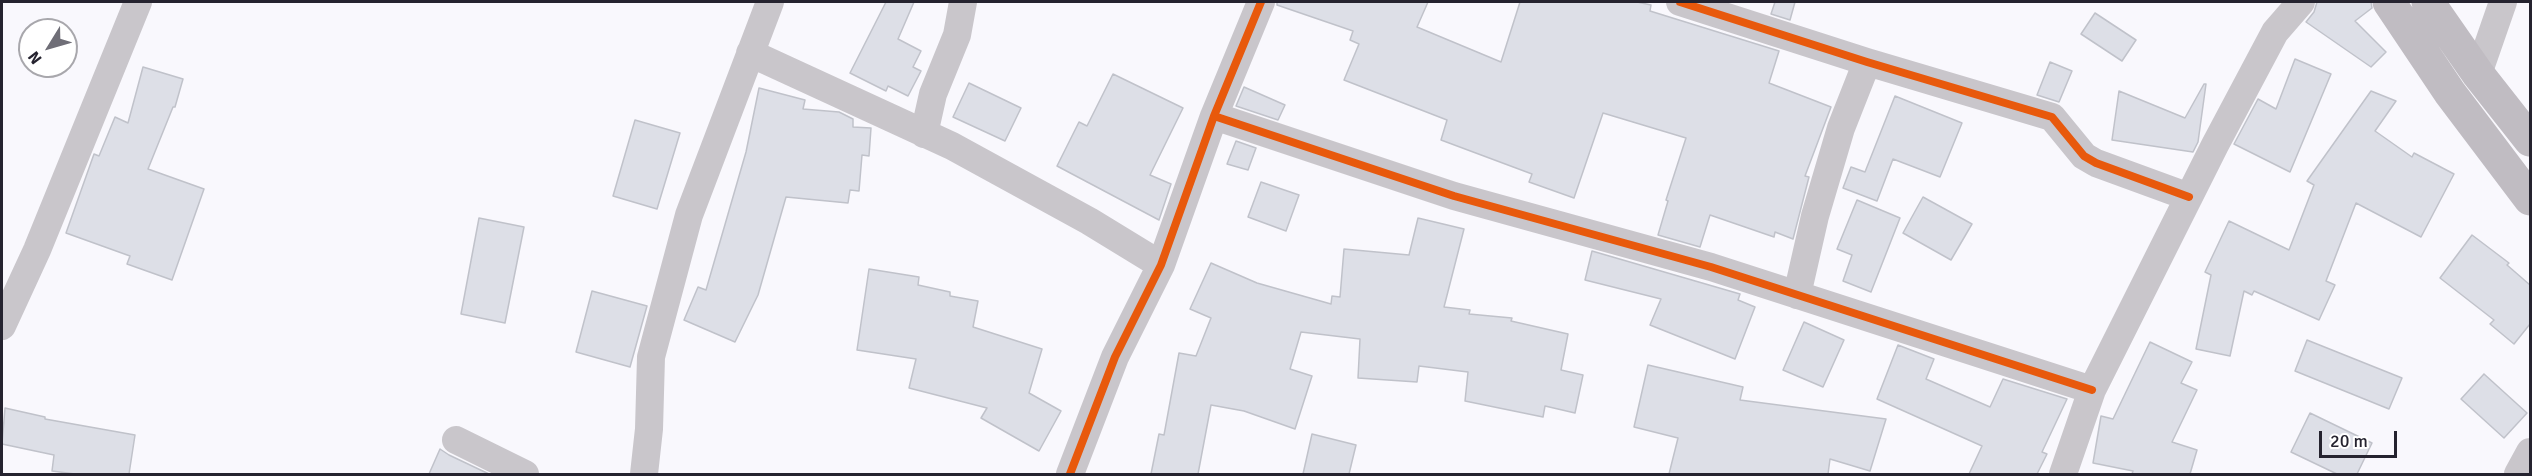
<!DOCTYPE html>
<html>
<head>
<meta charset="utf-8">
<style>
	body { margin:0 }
	#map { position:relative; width:2532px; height:476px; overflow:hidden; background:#f9f8fd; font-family:Signika,sans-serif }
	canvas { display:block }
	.frame { position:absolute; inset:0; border:3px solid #25232f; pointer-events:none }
	.north { position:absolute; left:18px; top:18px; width:60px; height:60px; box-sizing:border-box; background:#fff; border:2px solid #a8a7ac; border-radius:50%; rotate:233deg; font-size:16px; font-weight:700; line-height:24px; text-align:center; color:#25232f }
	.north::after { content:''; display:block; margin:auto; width:21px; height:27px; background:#6f6e77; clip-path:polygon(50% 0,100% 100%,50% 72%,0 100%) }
	.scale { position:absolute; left:2319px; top:431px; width:78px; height:27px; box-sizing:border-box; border:3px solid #25232f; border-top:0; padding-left:8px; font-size:18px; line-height:21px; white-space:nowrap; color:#25232f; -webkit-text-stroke:4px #fff; paint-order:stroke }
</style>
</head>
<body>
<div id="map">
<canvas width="2532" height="476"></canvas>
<div class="frame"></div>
<div class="north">N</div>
<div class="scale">20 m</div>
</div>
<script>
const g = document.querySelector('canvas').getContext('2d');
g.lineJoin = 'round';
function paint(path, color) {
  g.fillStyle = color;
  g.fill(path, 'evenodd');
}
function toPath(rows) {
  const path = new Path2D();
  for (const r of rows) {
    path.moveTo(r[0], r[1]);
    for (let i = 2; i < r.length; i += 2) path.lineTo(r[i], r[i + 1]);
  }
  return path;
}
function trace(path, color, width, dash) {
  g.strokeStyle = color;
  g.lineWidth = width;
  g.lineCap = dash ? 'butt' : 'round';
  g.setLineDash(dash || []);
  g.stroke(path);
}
const building = toPath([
	[886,2,914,2,898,39,921,51,913,67,921,71,908,96,888,86,886,91,850,73,886,2],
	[1277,2,1428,2,1417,27,1501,62,1520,2,1637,2,1651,5,1650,11,1779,51,1769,83,1831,107,1805,176,1809,177,1793,239,1775,232,1774,237,1710,215,1700,247,1658,235,1668,201,1666,200,1686,138,1603,113,1574,198,1529,182,1532,174,1441,140,1447,120,1344,80,1359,44,1350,40,1353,31,1277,5,1277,2],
	[1775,2,1795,2,1790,20,1771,14,1775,2],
	[2317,2,2371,2,2372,8,2355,21,2386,52,2371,67,2306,22,2314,12,2317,2],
	[2095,13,2136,40,2122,61,2081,34,2095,13],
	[2295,59,2331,74,2290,172,2234,144,2258,99,2276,109,2295,59],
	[2050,62,2072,71,2059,102,2037,95,2050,62],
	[143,67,183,79,175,107,173,107,148,169,204,189,172,280,127,264,130,256,66,233,94,154,99,156,115,117,128,123,143,67],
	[1113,74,1183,108,1150,175,1171,184,1159,220,1057,166,1079,122,1087,126,1113,74],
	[969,83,1021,108,1005,141,953,117,969,83],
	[2204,84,2206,84,2198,142,2193,152,2112,140,2119,91,2185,118,2204,84],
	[1244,87,1285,105,1278,120,1236,106,1244,87],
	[759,88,805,100,803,109,839,112,853,119,853,127,871,128,869,156,862,155,859,191,850,190,848,203,786,197,758,295,735,342,684,320,698,287,706,290,746,152,759,88],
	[2371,91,2396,101,2375,131,2412,157,2414,153,2454,174,2421,237,2356,203,2326,281,2335,285,2319,320,2254,291,2252,295,2244,291,2230,356,2196,349,2211,275,2205,272,2229,221,2289,250,2314,185,2307,181,2371,91],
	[1895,96,1962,123,1940,177,1893,159,1877,201,1843,188,1851,167,1865,172,1895,96],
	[635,120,680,133,657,209,613,196,635,120],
	[1236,141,1256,148,1248,170,1227,164,1236,141],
	[1261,182,1299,195,1286,231,1248,217,1261,182],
	[1923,197,1972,224,1951,260,1903,233,1923,197],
	[1857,200,1900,218,1871,292,1843,281,1852,255,1837,249,1857,200],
	[479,218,524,227,505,323,461,314,479,218],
	[1418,218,1464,229,1444,307,1470,310,1469,314,1512,318,1511,321,1568,334,1561,370,1583,375,1575,413,1545,406,1543,417,1465,401,1468,372,1419,366,1417,382,1358,378,1360,339,1301,332,1290,369,1312,376,1295,429,1244,411,1211,405,1198,474,1151,474,1159,434,1164,435,1179,353,1196,356,1211,318,1190,309,1211,263,1257,283,1331,304,1332,296,1340,297,1344,249,1409,255,1418,218],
	[2472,235,2509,263,2507,265,2530,285,2530,324,2514,344,2490,324,2494,320,2440,278,2472,235],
	[1592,251,1740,294,1738,300,1755,307,1735,359,1650,325,1661,299,1585,280,1592,251],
	[869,269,919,277,918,285,950,292,950,296,978,301,973,327,1042,349,1029,393,1061,411,1039,451,981,418,987,408,909,388,916,359,857,350,869,269],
	[592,291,647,306,630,367,576,352,592,291],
	[1804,322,1844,340,1823,387,1783,370,1804,322],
	[2307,340,2402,378,2389,409,2295,371,2307,340],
	[2150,342,2192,362,2181,383,2197,390,2172,442,2197,450,2190,474,2132,474,2133,471,2093,463,2101,416,2113,419,2150,342],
	[1898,345,1934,359,1926,379,1990,407,2003,379,2067,399,2042,452,2047,454,2037,474,1969,474,1982,446,1877,399,1898,345],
	[1648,365,1743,387,1740,400,1886,419,1870,471,1830,459,1828,474,1669,474,1678,438,1634,427,1648,365],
	[2484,374,2527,413,2504,438,2461,399,2484,374],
	[5,408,45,417,45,419,135,435,129,474,75,474,52,471,54,455,2,444,5,408],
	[2310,413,2372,443,2357,474,2337,474,2291,452,2310,413],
	[1312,434,1356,445,1349,474,1303,474,1312,434],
	[440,449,449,455,489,474,429,474,440,449]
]);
const minor = toPath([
	[1680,2,1867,62,2052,117,2084,156,2096,163,2189,197],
	[750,53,952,146,1089,221,1161,265],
	[2478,74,2503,2],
	[1214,116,1454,196,1711,267,2092,390],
	[924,134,933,94,957,35,963,2],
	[1797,295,1815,216,1841,128,1867,62],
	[2,326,37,250,138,2],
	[456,440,525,474],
	[644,474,649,429,651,357,689,215,770,2],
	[1070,474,1115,357,1161,265,1214,116,1261,2],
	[2063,474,2092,390,2215,145,2275,32,2301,2],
	[2518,474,2530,452]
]);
const secondary = toPath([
	[2389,2,2450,93,2530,199],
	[2428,2,2478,74,2530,140]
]);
const cycleway = toPath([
	[1680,2,1867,62,2052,117,2084,156,2096,163,2189,197],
	[1214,116,1454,196,1711,267,2092,390],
	[1070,474,1115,357,1161,265,1214,116,1261,2]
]);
paint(building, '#dddfe7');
trace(building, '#c0c2ca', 1.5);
trace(minor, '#c9c6cb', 28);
trace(secondary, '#c0bcc2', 33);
trace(cycleway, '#e8590c', 8);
</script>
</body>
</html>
